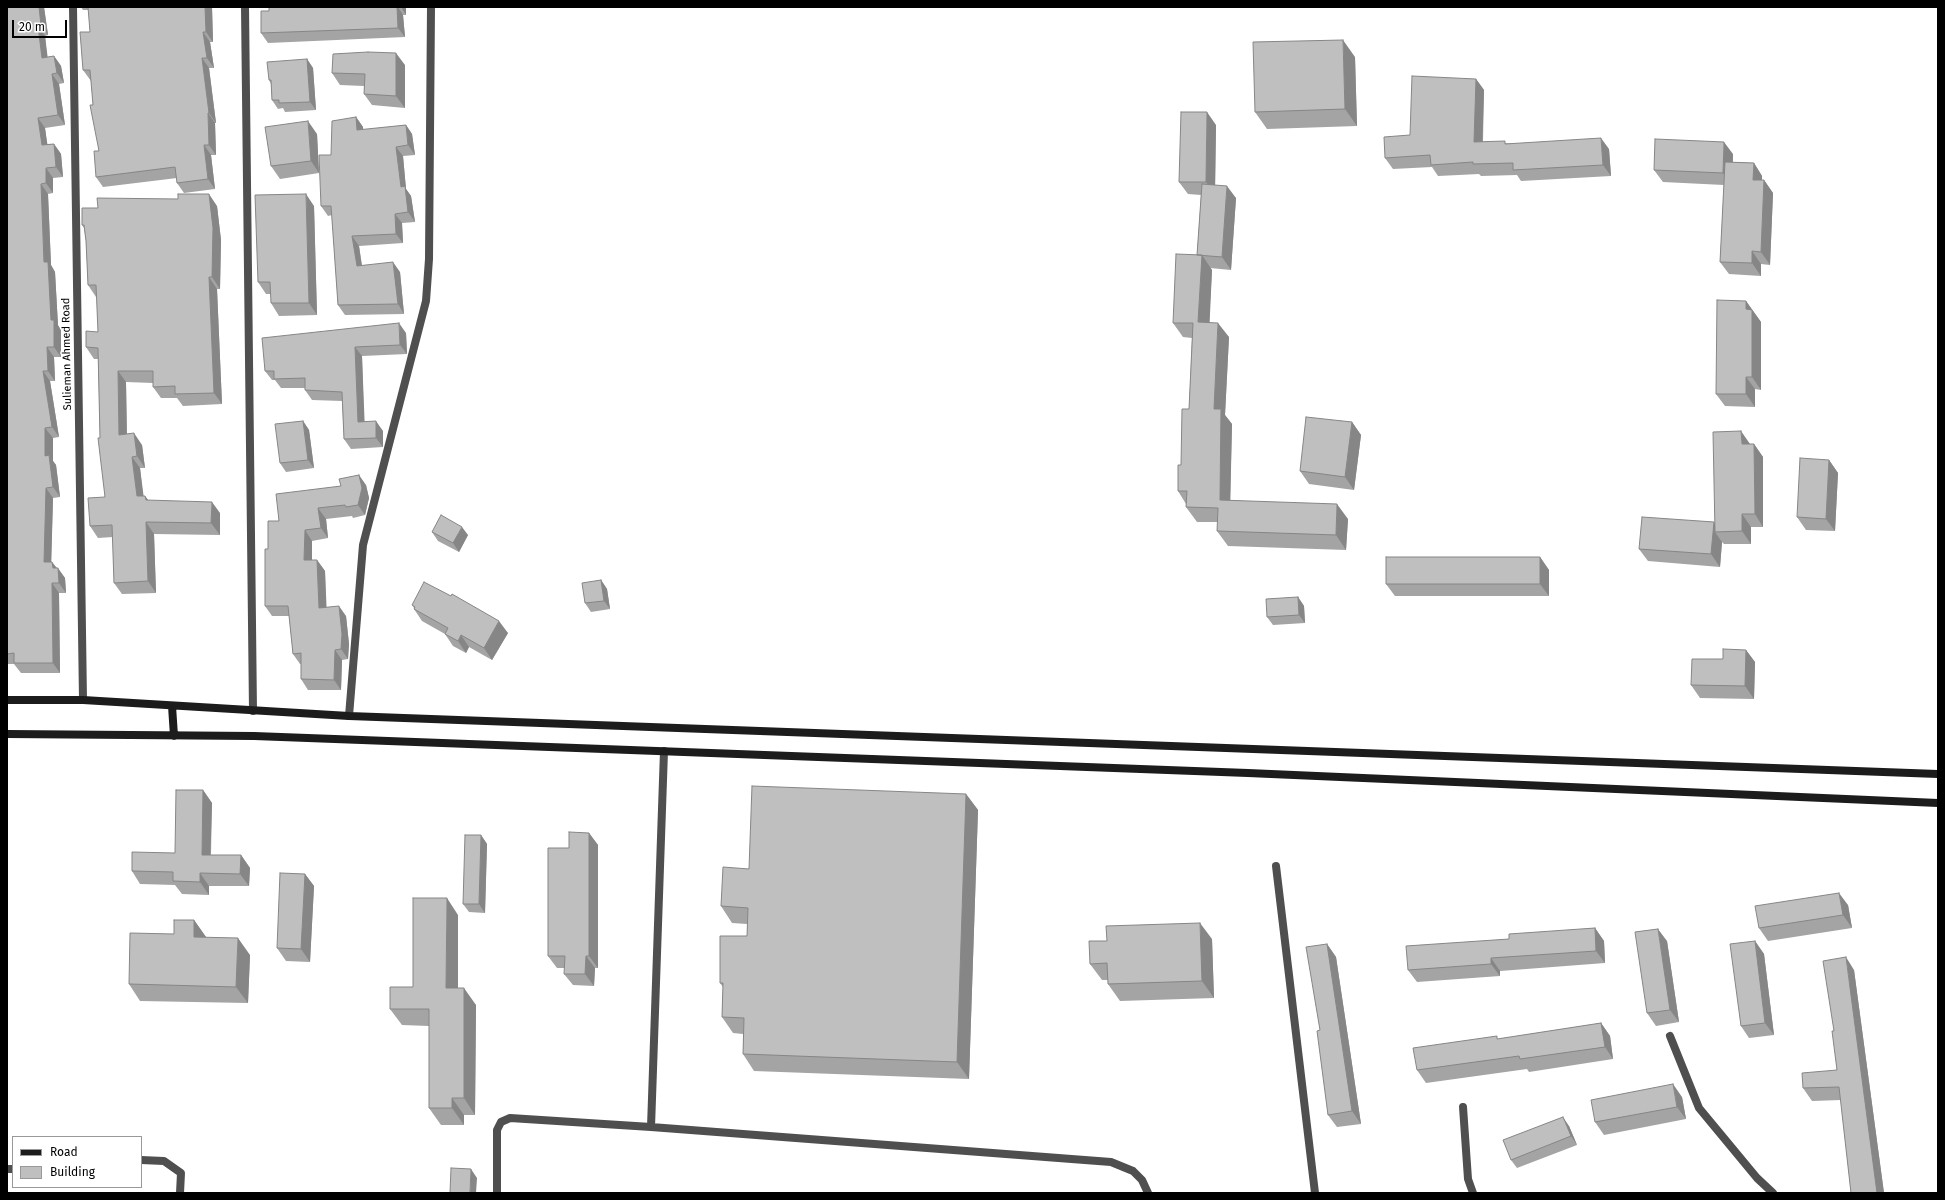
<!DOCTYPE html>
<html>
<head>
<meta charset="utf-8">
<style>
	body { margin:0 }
	#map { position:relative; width:1945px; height:1200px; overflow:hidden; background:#fff; font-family:"Fira Sans",sans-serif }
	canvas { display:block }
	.frame { position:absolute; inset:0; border:8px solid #000; pointer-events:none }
	.legend { position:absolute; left:12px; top:1136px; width:130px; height:52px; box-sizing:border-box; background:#fff; border:1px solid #999; margin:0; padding:5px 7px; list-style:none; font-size:12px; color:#000 }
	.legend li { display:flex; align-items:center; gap:8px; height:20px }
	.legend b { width:20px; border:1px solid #999 }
	.scale { position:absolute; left:12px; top:20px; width:55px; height:18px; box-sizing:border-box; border:2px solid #000; border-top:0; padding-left:5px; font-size:12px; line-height:14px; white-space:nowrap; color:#000; -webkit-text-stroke:3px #fff; paint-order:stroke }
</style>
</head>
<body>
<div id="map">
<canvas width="1945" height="1200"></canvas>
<div class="frame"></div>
<ul class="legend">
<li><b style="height:5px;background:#1c1c1c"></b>Road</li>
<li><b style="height:11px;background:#bfbfbf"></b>Building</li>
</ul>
<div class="scale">20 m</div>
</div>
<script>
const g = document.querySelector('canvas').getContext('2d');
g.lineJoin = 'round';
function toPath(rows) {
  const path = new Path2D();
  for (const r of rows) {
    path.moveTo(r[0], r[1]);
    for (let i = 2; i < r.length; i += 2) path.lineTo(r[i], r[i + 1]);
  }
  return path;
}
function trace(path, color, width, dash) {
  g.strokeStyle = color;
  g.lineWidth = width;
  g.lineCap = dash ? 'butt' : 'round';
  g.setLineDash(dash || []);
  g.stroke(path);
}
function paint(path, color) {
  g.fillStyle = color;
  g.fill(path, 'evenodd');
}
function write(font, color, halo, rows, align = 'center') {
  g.font = font + ' "Fira Sans",sans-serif';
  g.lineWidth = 3;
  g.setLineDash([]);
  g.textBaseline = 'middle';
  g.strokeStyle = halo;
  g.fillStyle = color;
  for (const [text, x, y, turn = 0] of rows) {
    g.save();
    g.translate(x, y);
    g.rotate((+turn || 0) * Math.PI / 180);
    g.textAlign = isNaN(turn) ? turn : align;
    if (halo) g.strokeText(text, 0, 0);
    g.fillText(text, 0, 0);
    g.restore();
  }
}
const street = toPath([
	[73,7,83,700],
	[245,7,253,711],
	[349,716,363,545,426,301,429,259,431,7],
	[1276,866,1315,1193],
	[1670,1036,1699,1108,1757,1178,1773,1193],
	[1463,1107,1468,1179,1473,1193],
	[651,1127,664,751],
	[141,1160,164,1161,181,1173,180,1193],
	[7,1169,13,1169],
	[497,1193,497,1130,501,1122,510,1118,651,1127,1111,1162,1133,1171,1142,1180,1148,1193]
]);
const secondary = toPath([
	[7,700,83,700,349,716,1938,774],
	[172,706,174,736],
	[7,734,254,736,1248,773,1938,803]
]);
const wall = toPath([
	[7,7,44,7,48,35,45,36,47,57,54,56,61,66,64,83,59,84,65,125,45,128,47,144,54,144,61,154,63,177,53,178,53,193,48,194,51,265,55,272,58,326,61,330,61,357,54,357,55,381,50,381,59,437,53,438,53,461,56,465,60,497,53,498,51,562,52,562,65,578,66,593,59,593,60,673,21,673,14,664,7,664],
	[81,7,212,7,213,42,210,42,214,68,209,68,216,123,215,123,216,155,211,155,215,189,184,193,177,183,177,178,103,187,96,177,99,151,93,105,91,81,83,70,90,32,89,10,83,10],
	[269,7,406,7,406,15,403,15,405,37,268,43,261,33,269,11],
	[1355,57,1357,126,1267,129,1255,112],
	[307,59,313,68,316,110,285,112,283,108,278,109,272,100,271,84,269,80],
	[405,65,405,108,372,105,364,94,364,86,340,85,332,73],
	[1476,79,1484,90,1483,142,1609,149,1611,176,1521,181,1517,175,1481,176,1479,174,1438,176,1432,167,1393,169,1385,158,1410,135],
	[356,117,363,127,363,130,406,125,412,134,415,155,403,156,406,189,411,196,415,222,402,223,403,243,359,246,362,265,400,272,404,314,345,315,338,305,332,215,328,216,321,206,331,155],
	[1216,125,1215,185,1236,198,1231,270,1210,268,1212,270,1209,322,1229,337,1225,415,1232,424,1230,500,1348,519,1346,550,1228,546,1217,531,1218,522,1197,522,1186,507,1186,504,1178,491,1181,465,1189,409,1192,338,1183,337,1173,323,1197,255,1201,195,1188,194,1179,182],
	[317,134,319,173,280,179,271,166],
	[1733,154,1733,162,1754,163,1762,176,1762,180,1764,180,1773,193,1770,265,1761,264,1761,276,1729,274,1720,262,1724,185,1663,182,1654,170],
	[217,206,221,240,220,289,217,289,222,404,183,406,177,398,161,398,153,387,153,383,126,382,127,434,142,445,145,468,140,468,143,496,145,496,149,501,220,513,220,535,154,534,156,593,122,594,114,583,113,537,98,538,90,526,105,497,100,438,98,359,94,359,86,347,98,332,97,297,96,297,88,285,86,241,84,228,82,225,98,208],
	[314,206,317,315,279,316,271,303,271,294,266,294,258,282],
	[1746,301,1761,322,1761,390,1755,389,1755,407,1725,406,1716,394],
	[406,333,407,354,362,356,364,422,383,431,383,447,351,449,344,439,342,401,312,400,305,390,305,388,281,388,275,380,272,380,265,371],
	[303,421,309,430,314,468,286,472,280,463],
	[1352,422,1361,435,1354,490,1309,484,1300,471],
	[1750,444,1754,444,1763,457,1763,527,1751,527,1751,544,1724,544,1722,542,1720,567,1648,561,1639,549,1714,522,1715,524],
	[1829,460,1838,473,1835,531,1806,530,1797,517],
	[366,485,369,498,365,515,353,518,352,516,326,519,328,538,312,541,312,560,317,560,325,571,326,607,346,616,349,644,348,659,342,660,341,690,308,690,301,679,301,664,300,664,293,654,289,616,272,616,265,606,268,549,279,521],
	[432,532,468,535,459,552,438,541],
	[1540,557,1549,570,1549,596,1395,596,1386,584],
	[601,580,607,589,610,609,591,612,585,603],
	[1298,597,1304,606,1305,623,1273,625,1267,617],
	[412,605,508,633,492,660,469,647,466,653,453,646,445,634,422,621,414,609,414,608],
	[1746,650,1755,662,1754,699,1700,698,1691,685,1723,659],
	[203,790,212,803,211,855,241,855,250,868,249,886,209,886,209,895,182,894,175,885,140,884,132,871,175,853],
	[966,794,978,810,969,1079,754,1071,743,1054,743,1034,733,1033,722,1017,723,987,720,983,747,936,747,924,732,923,721,906,749,869],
	[589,833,598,845,598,968,595,968,594,986,573,985,564,974,565,968,557,968,548,956,569,848],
	[481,835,487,844,485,913,469,912,463,904],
	[305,874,314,886,310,962,286,961,277,948],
	[1848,905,1852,928,1768,941,1759,928],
	[458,915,458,988,476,1005,475,1115,464,1115,464,1125,441,1125,429,1108,429,1026,402,1025,390,1009,413,987],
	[194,920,206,937,250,955,248,1003,140,1001,129,984,174,934],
	[1595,928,1604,941,1605,963,1500,971,1500,976,1417,982,1408,970,1509,939],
	[1212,939,1214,998,1120,1001,1108,984,1108,980,1102,980,1090,964],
	[1667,941,1679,1022,1656,1026,1647,1013],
	[1755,941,1764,954,1774,1035,1749,1038,1741,1026],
	[1327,944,1336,957,1361,1124,1337,1127,1328,1115,1320,1030],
	[1854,970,1884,1193,1851,1193,1841,1100,1812,1101,1803,1088,1837,1070,1834,1031],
	[1601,1023,1610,1036,1613,1059,1529,1072,1527,1069,1426,1083,1417,1070,1499,1039],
	[1682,1097,1686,1119,1604,1135,1595,1122],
	[1569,1126,1577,1145,1517,1168,1511,1160]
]);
const shadedWall = toPath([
	[39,7,44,7,48,35,41,25],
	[205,7,212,7,213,42,206,32],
	[397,7,398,7,403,15,405,37,398,28],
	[401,7,406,7,406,15],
	[38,26,45,36,49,68,42,58],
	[203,32,210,42,214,68,207,58],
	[1343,40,1355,57,1357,126,1345,109],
	[396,53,405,65,405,108,396,96],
	[54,56,61,66,64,83,57,73],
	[202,58,209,68,216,123,209,113],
	[307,59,313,68,316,110,310,102],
	[52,74,59,84,65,125,58,115],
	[1476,79,1484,90,1482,154,1474,142],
	[1207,112,1216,125,1215,195,1206,182],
	[208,113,215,123,216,155,209,145],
	[356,117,363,127,364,140,357,130],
	[38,118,45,128,49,155,42,145],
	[308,121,317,134,319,173,311,161],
	[406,125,412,134,415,155,408,145],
	[1601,138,1609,149,1611,176,1603,165],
	[1724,142,1733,154,1732,185,1723,173],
	[54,144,61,154,63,177,56,167],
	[204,145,211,155,215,189,208,179],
	[396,147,403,156,406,189,411,196,415,222,408,212,401,187],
	[1754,163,1762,176,1762,193,1753,180],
	[46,168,53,178,53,193,46,183],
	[1764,180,1773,193,1770,265,1761,252],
	[41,184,48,194,51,265,55,272,58,325,61,330,61,357,54,347,44,262],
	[1227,186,1236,198,1231,270,1222,257],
	[209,194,217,206,221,240,220,289,212,277],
	[306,194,314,206,317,315,309,303],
	[395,214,402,223,403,243,396,234],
	[352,236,359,246,363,275,357,266],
	[1752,251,1761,264,1761,276,1752,263],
	[1202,255,1212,270,1209,336,1198,322],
	[393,262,400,272,404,314,398,304],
	[209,277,217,289,222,404,214,393],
	[1746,301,1761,322,1761,390,1752,377,1746,309],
	[399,323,406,333,407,354,400,345],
	[1218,323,1229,337,1225,415,1232,424,1230,515,1220,500,1214,409],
	[47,347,54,357,55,381,48,371],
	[355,347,362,356,365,432,358,422],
	[43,371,50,381,59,437,52,427],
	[118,371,126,382,127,447,119,435],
	[1746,377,1755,389,1755,407,1746,394],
	[303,421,309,430,314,468,308,460],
	[376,421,383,431,383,447,376,438],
	[1352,422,1361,435,1354,490,1345,477],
	[45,428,53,438,53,461,56,465,60,497,53,487,45,456],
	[1741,431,1750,444,1742,444],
	[134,433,142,445,145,468,137,456],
	[1754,444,1763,457,1763,527,1755,514],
	[132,457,140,468,145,507,137,496],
	[1829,460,1838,473,1835,531,1826,519],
	[359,475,366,485,369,498,365,515,358,505],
	[46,488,53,498,51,572,44,562],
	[145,496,153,507,146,500],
	[212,502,220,513,220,535,211,523],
	[1337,504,1348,519,1346,550,1336,535],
	[318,508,326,519,328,538,321,528],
	[1742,514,1751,527,1751,544,1742,531],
	[146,522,154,534,156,593,148,581],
	[1714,522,1720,531,1715,532,1722,542,1720,567,1711,554],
	[462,527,468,535,459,552,453,543],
	[305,530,312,541,312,571,304,560],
	[1540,557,1549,570,1549,596,1540,584],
	[317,560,325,571,327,618,319,608],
	[52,562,58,570,58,568,65,578,66,593,59,583,53,568],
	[601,580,607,589,610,609,604,601],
	[52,583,59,593,60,673,53,663],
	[1298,597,1304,606,1305,623,1299,615],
	[339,606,346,616,349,644,348,659,341,649],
	[499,621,508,633,492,660,484,648],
	[461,635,469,647,466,653,458,641],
	[335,650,342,660,341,690,334,680],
	[1746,650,1755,662,1754,699,1745,686],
	[203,790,212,803,210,867,202,855],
	[966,794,978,810,969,1079,957,1062],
	[589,833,598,845,598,968,589,956],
	[481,835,487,844,485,913,479,904],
	[241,855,250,868,249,886,240,874],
	[200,873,209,886,209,895,200,882],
	[305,874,314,886,310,962,301,949],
	[1839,893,1848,905,1852,928,1843,915],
	[447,898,458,915,458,1005,446,988],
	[194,920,206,937,205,954,194,937],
	[1200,923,1212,939,1214,998,1202,981],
	[1595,928,1604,941,1605,963,1596,951],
	[1658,929,1667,941,1679,1022,1670,1010],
	[238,938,250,955,248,1003,236,987],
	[1755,941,1764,954,1774,1035,1765,1023],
	[1327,944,1336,957,1361,1124,1352,1111],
	[586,956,595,968,594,986,585,974],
	[1846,957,1854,970,1884,1193,1877,1193],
	[1491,958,1500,971,1500,976,1491,964],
	[464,988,476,1005,475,1115,464,1098],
	[1601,1023,1610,1036,1613,1059,1605,1047],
	[1673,1084,1682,1097,1686,1119,1677,1107],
	[452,1098,464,1115,464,1125,452,1108],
	[1563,1117,1569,1126,1577,1145,1571,1136],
	[471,1169,477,1178,476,1193,470,1193]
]);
const building = toPath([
	[7,7,39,7,41,25,38,26,42,58,54,56,57,73,52,74,58,115,38,118,42,145,54,144,56,167,46,168,46,183,41,184,44,262,48,262,51,320,54,320,54,347,47,347,48,371,43,371,52,427,45,428,45,456,49,455,53,487,46,488,44,562,52,562,53,568,58,568,59,583,52,583,53,663,14,663,14,653,7,654,7,7],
	[88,7,205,7,206,32,203,32,207,58,202,58,209,113,208,113,209,145,204,145,208,179,177,183,175,167,96,177,94,151,99,151,90,105,93,105,90,70,83,70,80,32,90,32,88,7],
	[269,7,397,7,398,28,261,33,261,11,269,11,269,7],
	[1343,40,1345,109,1255,112,1253,42,1343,40],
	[368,52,396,53,396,96,364,94,365,74,332,73,333,54,368,52],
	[307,59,310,102,279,103,279,100,272,100,271,80,269,80,267,62,307,59],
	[1412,76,1476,79,1474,142,1505,141,1505,144,1601,138,1603,165,1513,170,1513,163,1473,164,1473,162,1431,165,1430,155,1385,158,1384,137,1410,135,1412,76],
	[1181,112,1207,112,1206,182,1179,182,1181,112],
	[356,117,357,130,406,125,408,145,396,147,401,187,405,186,408,212,395,214,396,234,352,236,357,266,393,262,398,304,338,305,331,206,321,206,319,155,331,155,332,121,356,117],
	[308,121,311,161,271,166,265,127,308,121],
	[1655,139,1724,142,1723,173,1654,170,1655,139],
	[1725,162,1754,163,1753,180,1764,180,1761,252,1752,251,1752,263,1720,262,1725,162],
	[1202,184,1227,186,1222,257,1197,255,1202,184],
	[178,194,209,194,213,228,212,277,209,277,214,393,175,394,175,386,153,387,153,371,118,371,119,435,134,433,137,456,132,457,137,496,145,496,146,500,212,502,211,523,146,522,148,581,114,583,112,525,90,526,88,498,105,497,98,438,100,438,98,348,86,347,86,331,98,332,96,285,88,285,86,241,84,225,82,225,82,208,98,208,97,198,178,199,178,194],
	[306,194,309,303,271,303,270,282,258,282,255,195,306,194],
	[1176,254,1202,255,1198,322,1218,323,1214,409,1221,409,1220,500,1337,504,1336,535,1217,531,1218,508,1186,507,1187,491,1178,491,1178,465,1181,465,1182,409,1189,409,1193,323,1173,323,1176,254],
	[1717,300,1746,301,1746,309,1752,310,1752,377,1746,377,1746,394,1716,394,1717,300],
	[399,323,400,345,355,347,358,422,376,421,376,438,344,439,342,392,305,390,305,378,274,379,274,371,265,371,262,338,399,323],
	[1306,417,1352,422,1345,477,1300,471,1306,417],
	[303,421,308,460,280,463,275,424,303,421],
	[1741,431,1742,444,1754,444,1755,514,1742,514,1742,531,1715,532,1713,432,1741,431],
	[1800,458,1829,460,1826,519,1797,517,1800,458],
	[359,475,362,488,358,505,346,507,345,505,318,508,321,528,305,530,304,560,317,560,319,608,339,606,342,634,341,649,335,650,334,680,301,679,301,653,293,654,288,606,265,606,265,549,268,549,268,521,279,521,276,494,341,486,339,479,359,475],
	[441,515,462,527,453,543,432,532,441,515],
	[1642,517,1714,522,1711,554,1639,549,1642,517],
	[1386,557,1540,557,1540,584,1386,584,1386,557],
	[601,580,604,601,585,603,582,583,601,580],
	[424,582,451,596,452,594,499,621,484,648,461,635,458,641,445,634,448,628,414,609,415,607,412,605,424,582],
	[1298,597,1299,615,1267,617,1266,599,1298,597],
	[1723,649,1746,650,1745,686,1691,685,1692,659,1723,659,1723,649],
	[752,786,966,794,957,1062,743,1054,744,1018,722,1017,723,983,720,983,720,936,747,936,748,908,721,906,723,867,749,869,752,786],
	[176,790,203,790,202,855,241,855,240,874,200,873,200,882,173,881,173,872,132,871,132,852,175,853,176,790],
	[569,832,589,833,589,956,586,956,585,974,564,974,565,956,548,956,548,848,569,848,569,832],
	[465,835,481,835,479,904,463,904,465,835],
	[280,873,305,874,301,949,277,948,280,873],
	[1839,893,1843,915,1759,928,1755,906,1839,893],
	[413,898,447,898,446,988,464,988,464,1098,452,1098,452,1108,429,1108,429,1009,390,1009,390,987,413,987,413,898],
	[174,920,194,920,194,937,238,938,236,987,129,984,130,933,174,934,174,920],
	[1200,923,1202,981,1108,984,1107,963,1090,964,1089,941,1107,941,1106,926,1200,923],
	[1595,928,1596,951,1491,958,1491,964,1408,970,1406,946,1509,939,1509,934,1595,928],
	[1658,929,1670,1010,1647,1013,1635,932,1658,929],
	[1755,941,1765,1023,1741,1026,1730,944,1755,941],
	[1327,944,1352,1111,1328,1115,1317,1031,1320,1030,1306,947,1327,944],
	[1846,957,1877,1193,1851,1193,1839,1087,1803,1088,1802,1073,1837,1070,1832,1031,1834,1031,1823,961,1846,957],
	[1601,1023,1605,1047,1520,1059,1519,1056,1417,1070,1413,1048,1497,1036,1497,1039,1601,1023],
	[1673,1084,1677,1107,1595,1122,1591,1100,1673,1084],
	[1563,1117,1571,1136,1511,1160,1503,1140,1563,1117],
	[451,1168,471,1169,470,1193,450,1193,451,1168]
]);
const streetNames = [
	["Sulieman Ahmed Road",67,354,-91]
];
trace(street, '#4f4f4f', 8);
trace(secondary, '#1c1c1c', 8);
paint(wall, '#a4a4a4');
paint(shadedWall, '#868686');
paint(building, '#bfbfbf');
trace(building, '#868686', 1);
write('11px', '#000', '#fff', streetNames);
</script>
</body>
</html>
